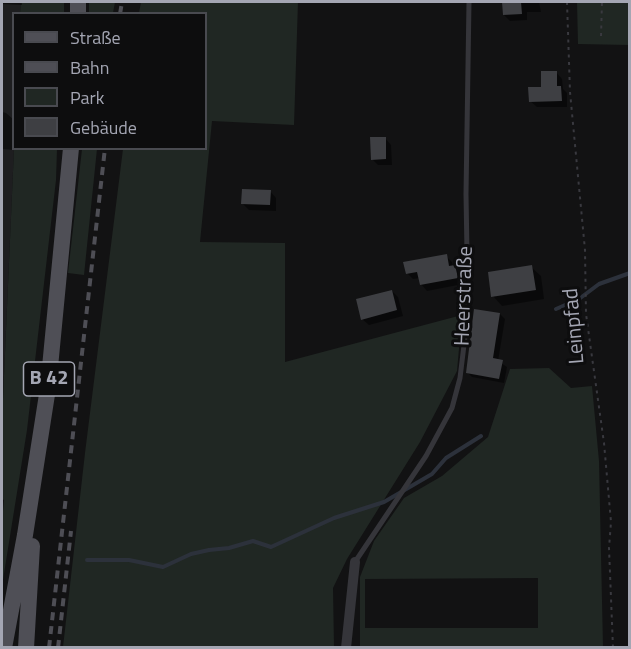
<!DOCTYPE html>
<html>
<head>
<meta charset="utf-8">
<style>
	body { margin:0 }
	#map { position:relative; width:631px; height:649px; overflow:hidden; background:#121213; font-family:"Titillium Web",sans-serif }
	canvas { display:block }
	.frame { position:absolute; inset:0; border:3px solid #a4a6b3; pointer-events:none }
	.legend { position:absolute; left:12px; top:12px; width:195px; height:138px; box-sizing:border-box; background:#0d0d0e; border:2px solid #494a50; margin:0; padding:8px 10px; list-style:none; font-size:18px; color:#a4a6b3 }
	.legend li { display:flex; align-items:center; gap:12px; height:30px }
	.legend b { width:30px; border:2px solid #494a50 }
</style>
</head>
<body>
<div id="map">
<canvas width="631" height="649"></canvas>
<div class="frame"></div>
<ul class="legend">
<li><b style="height:8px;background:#4f4f56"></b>Straße</li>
<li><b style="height:8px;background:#4e4e55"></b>Bahn</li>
<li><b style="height:16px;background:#202723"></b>Park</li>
<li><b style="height:16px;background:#3e3f43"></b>Gebäude</li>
</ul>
</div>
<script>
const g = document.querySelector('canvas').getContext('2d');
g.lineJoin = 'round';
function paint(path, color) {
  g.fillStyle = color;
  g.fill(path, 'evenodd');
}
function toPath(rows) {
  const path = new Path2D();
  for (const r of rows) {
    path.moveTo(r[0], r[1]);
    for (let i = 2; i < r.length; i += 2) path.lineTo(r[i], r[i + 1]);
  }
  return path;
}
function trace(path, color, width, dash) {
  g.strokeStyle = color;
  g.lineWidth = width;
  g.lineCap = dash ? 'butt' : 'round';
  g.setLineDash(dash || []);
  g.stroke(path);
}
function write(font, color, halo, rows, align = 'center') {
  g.font = font + ' "Titillium Web",sans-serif';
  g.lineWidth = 6;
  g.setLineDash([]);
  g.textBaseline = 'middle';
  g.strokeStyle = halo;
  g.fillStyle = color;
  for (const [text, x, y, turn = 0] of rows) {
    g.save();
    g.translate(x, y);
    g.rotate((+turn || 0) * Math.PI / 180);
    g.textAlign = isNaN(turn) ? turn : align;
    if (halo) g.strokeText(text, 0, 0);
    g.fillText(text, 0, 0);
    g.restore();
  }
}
const built = toPath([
	[2,2,21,2,20,13,14,14,14,149,2,421]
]);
const green = toPath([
	[21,2,64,2,64,13,20,13],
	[89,2,115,2,113,13,89,13],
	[141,2,298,2,294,125,212,121,200,242,285,243,285,362,462,315,457,371,420,442,347,559,333,588,334,647,63,647,85,453,123,149,206,148,206,14,139,13],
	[577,2,629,2,629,45,578,44],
	[14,149,57,149,56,180,27,430,2,586,2,521,4,500,2,499,2,421],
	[82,149,97,149,84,275,68,273],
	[549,368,571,388,592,386,599,461,603,647,360,647,360,577,374,541,404,498,442,476,488,437,510,369],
	[538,578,538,628,365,628,365,579]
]);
const shadow = toPath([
	[2,2,22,2,22,5,2,4],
	[503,2,539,2,541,12,527,12,527,20,510,21,504,15],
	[556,72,562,79,563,89,567,93,567,107,537,107,530,101],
	[2,112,6,113,14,120,15,150,2,149],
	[385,138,391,145,392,165,378,165,372,159],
	[270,191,276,198,276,211,249,210,243,204],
	[446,256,452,262,453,267,461,273,463,284,427,291,421,284,420,278,413,279,407,273],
	[531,267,541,276,544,299,502,306,493,296],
	[392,291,398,297,403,316,369,325,362,319],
	[500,314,505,319,498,361,507,367,504,383,472,377,467,372],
	[2,352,3,353,2,377]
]);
const stream = toPath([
	[556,309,579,299,599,284,630,273],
	[87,560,129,560,163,567,191,554,209,550,229,548,253,541,271,547,334,518,384,502,432,474,446,458,481,436]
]);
const building = toPath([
	[502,2,521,2,522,14,503,15],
	[541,71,557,71,557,86,561,86,562,101,529,102,528,87,541,87],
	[370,137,386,137,386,159,371,160],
	[242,189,271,190,270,205,241,204],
	[447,254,449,266,455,265,458,278,420,285,417,272,406,274,403,262],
	[532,265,536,290,491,297,488,272],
	[392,290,397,310,361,320,356,299],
	[474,309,500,313,493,358,503,360,499,379,466,373]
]);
const path = toPath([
	[567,2,570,92,585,250,586,314,604,443,611,522,609,548,613,648],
	[601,36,602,2]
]);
const service = toPath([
	[355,562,426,456,452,408,460,378,468,312,466,194,469,2]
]);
const minor = toPath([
	[346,648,355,562]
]);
const primary = toPath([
	[78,14,78,2],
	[4,648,25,535,48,388,71,148],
	[26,648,32,546]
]);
const rail = toPath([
	[120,14,122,2],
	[49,648,105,148],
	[58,648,71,531]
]);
const shields = [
	[49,379,51]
];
const shieldNames = [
	["B 42",49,379]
];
const streetNames = [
	["Heerstraße",465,296,-88],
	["Leinpfad",575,326,-95]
];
paint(built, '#1e1e20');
paint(green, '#202723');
paint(shadow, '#0007');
trace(stream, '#2c313b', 4);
paint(building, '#3e3f43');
trace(path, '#39393f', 2, [3, 4.5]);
trace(service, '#35353a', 5);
trace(minor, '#35353a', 10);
trace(primary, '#4f4f56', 16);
trace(rail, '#4e4e55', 4, [8, 6]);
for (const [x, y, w] of shields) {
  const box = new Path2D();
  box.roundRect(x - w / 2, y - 17, w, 34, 4.5);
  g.fillStyle = '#0d0d0e';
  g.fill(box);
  trace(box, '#a4a6b3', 1.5);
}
write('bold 20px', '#a4a6b3', null, shieldNames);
write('21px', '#a4a6b3', '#0d0d0e', streetNames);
</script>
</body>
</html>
